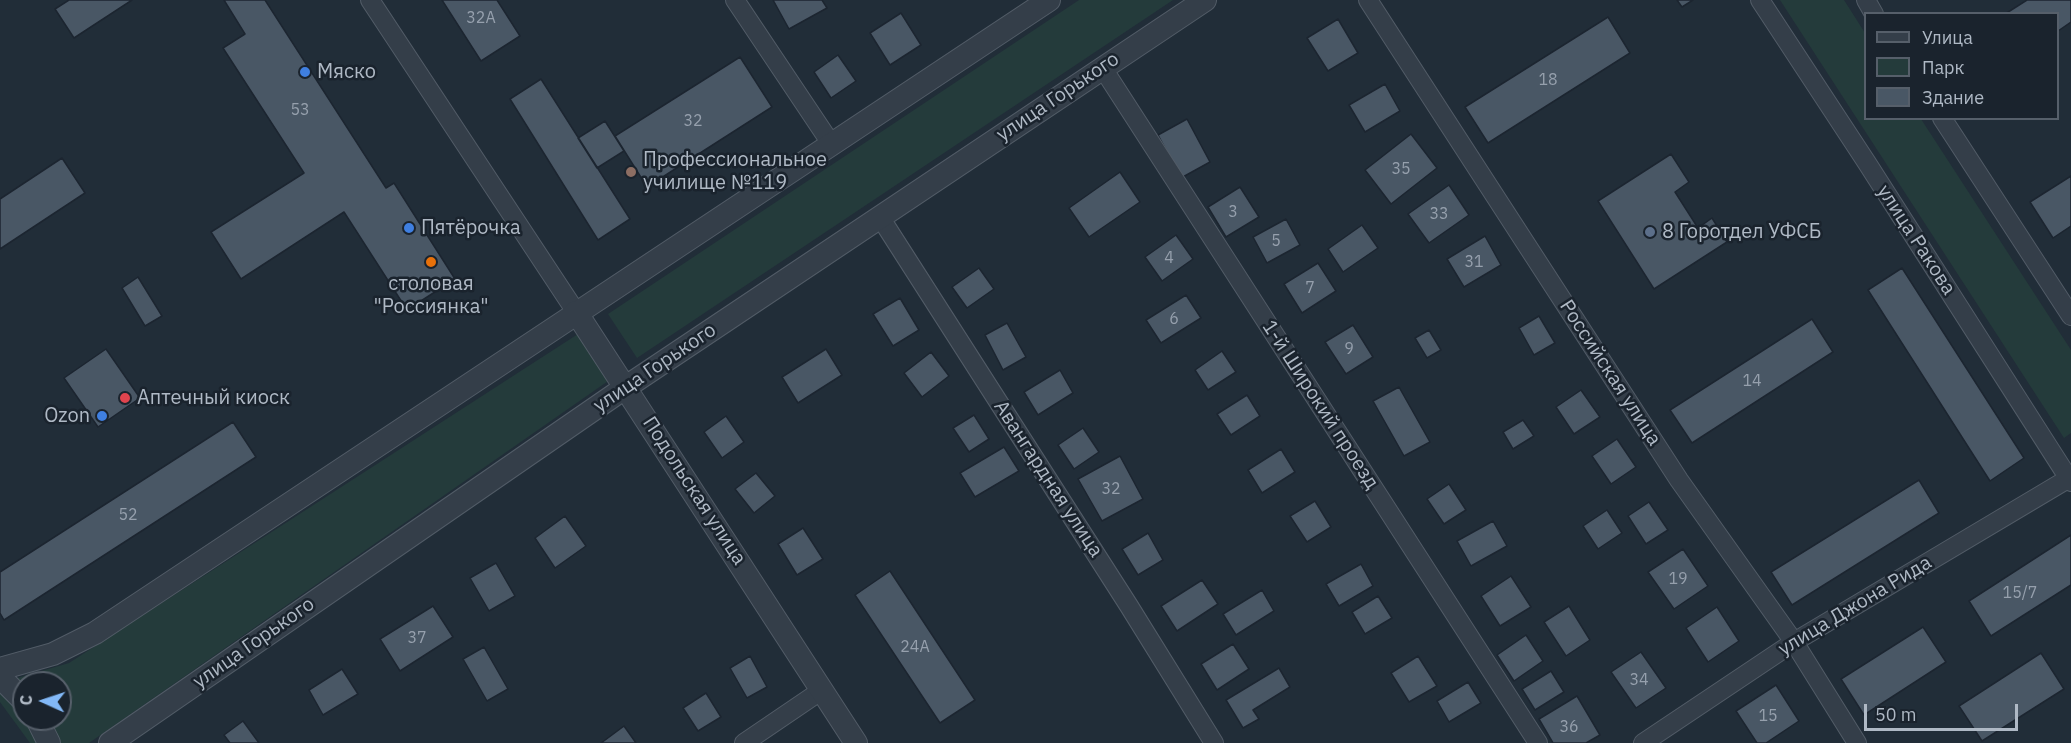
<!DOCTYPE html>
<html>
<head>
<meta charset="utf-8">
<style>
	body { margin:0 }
	#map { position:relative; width:2071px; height:743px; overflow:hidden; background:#212d38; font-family:"IBM Plex Sans",sans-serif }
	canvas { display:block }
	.legend { position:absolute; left:1864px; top:12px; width:195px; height:108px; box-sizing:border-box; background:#1a232d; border:2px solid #565f6a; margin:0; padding:8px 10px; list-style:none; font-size:18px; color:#afb9c5 }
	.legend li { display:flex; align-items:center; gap:12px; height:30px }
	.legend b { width:30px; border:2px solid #565f6a }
	.north { position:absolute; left:12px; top:671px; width:60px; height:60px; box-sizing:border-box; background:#1a232d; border:2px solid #565f6a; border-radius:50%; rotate:273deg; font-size:16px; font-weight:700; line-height:24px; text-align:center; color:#afb9c5 }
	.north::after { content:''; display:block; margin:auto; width:21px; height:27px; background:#82b8f7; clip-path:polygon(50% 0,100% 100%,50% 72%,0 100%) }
	.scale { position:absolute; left:1864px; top:704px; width:154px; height:27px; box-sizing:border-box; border:3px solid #afb9c5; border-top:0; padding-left:8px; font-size:18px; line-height:21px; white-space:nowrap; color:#afb9c5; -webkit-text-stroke:4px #1a232d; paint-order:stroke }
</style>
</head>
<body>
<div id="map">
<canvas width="2071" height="743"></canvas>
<ul class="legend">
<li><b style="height:8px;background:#343e49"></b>Улица</li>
<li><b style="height:16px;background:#243b3b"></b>Парк</li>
<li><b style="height:16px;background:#495765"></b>Здание</li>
</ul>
<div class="north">С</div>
<div class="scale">50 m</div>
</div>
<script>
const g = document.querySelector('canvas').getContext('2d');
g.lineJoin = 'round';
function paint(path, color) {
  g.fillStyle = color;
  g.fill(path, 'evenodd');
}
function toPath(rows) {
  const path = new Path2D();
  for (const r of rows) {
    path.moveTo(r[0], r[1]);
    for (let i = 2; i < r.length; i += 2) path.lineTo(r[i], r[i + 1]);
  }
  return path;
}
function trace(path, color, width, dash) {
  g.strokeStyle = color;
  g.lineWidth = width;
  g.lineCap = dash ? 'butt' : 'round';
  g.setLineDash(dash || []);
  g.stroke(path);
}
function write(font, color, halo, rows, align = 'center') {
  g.font = font + ' "IBM Plex Sans",sans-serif';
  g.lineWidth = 5;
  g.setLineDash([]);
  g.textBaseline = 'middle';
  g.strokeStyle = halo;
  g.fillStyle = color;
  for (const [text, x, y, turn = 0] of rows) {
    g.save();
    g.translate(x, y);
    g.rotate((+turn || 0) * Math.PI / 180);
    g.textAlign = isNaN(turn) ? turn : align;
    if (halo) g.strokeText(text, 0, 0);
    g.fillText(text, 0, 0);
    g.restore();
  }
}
const green = toPath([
	[1079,0,1173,0,637,358,608,314],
	[1780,0,1844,0,1865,33,1866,118,1921,119,2071,350,2071,433,2064,438],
	[578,334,611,379,89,743,30,743,0,702,0,683,69,663],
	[24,683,60,683,60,719,24,719]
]);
const building = toPath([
	[69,0,132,0,74,38,55,9,69,0],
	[224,0,265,0,386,188,394,183,455,279,407,310,344,212,241,279,211,232,304,173,223,48,245,34,224,0],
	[442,0,497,0,520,36,481,61,442,0],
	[773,0,822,0,827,8,789,29,773,0],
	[1677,0,1693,0,1682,7,1677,0],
	[2027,0,2071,0,2071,22,2058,31,2058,14,2005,14,2027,0],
	[901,13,921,45,890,65,870,33,901,13],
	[1608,17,1630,53,1488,143,1465,107,1608,17],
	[1338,19,1358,53,1328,71,1307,38,1338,19],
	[838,55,856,81,831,98,814,72,838,55],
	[740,57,772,107,647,187,615,136,740,57],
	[541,79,630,219,598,240,510,99,541,79],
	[1385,84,1400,111,1365,132,1349,105,1385,84],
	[1187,119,1210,162,1181,178,1158,135,1187,119],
	[605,121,624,151,597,168,578,138,605,121],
	[1411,134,1437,168,1391,204,1365,170,1411,134],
	[1671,154,1689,182,1675,192,1698,228,1712,218,1727,242,1654,289,1598,201,1671,154],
	[62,158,85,193,0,249,0,199,62,158],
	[1120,172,1140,202,1089,237,1069,208,1120,172],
	[2071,176,2071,226,2053,238,2030,202,2071,176],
	[1449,185,1469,215,1429,243,1408,214,1449,185],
	[1240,187,1259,217,1226,237,1208,207,1240,187],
	[1286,219,1300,245,1267,263,1253,237,1286,219],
	[1362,225,1378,248,1343,272,1328,249,1362,225],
	[1176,235,1193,259,1162,281,1145,257,1176,235],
	[1485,236,1501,265,1464,287,1447,259,1485,236],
	[1318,263,1336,291,1302,313,1284,284,1318,263],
	[979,268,994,289,967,308,952,287,979,268],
	[1902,268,2024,458,1990,481,1868,290,1902,268],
	[138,277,162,316,145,326,122,288,138,277],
	[1186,295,1201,318,1161,343,1146,320,1186,295],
	[900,298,919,330,893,346,873,314,900,298],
	[1539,316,1555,343,1534,355,1519,328,1539,316],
	[1812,319,1833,352,1692,443,1670,410,1812,319],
	[1007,323,1026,357,1003,370,985,335,1007,323],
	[1353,325,1373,357,1346,374,1325,342,1353,325],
	[1429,330,1441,350,1427,358,1415,338,1429,330],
	[106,349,140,398,98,427,64,378,106,349],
	[826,349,842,375,798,403,782,377,826,349],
	[1222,351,1236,372,1208,390,1195,370,1222,351],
	[931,352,949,376,922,397,904,373,931,352],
	[1060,370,1073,393,1038,415,1024,392,1060,370],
	[1399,387,1430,442,1404,456,1373,401,1399,387],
	[1581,390,1600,417,1574,434,1556,407,1581,390],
	[1247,395,1260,416,1231,435,1217,414,1247,395],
	[974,415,989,439,969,452,953,428,974,415],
	[726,416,744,442,722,458,704,432,726,416],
	[1523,420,1534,436,1513,449,1503,432,1523,420],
	[233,422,256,457,4,620,0,613,0,572,233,422],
	[1083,428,1099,452,1074,469,1058,445,1083,428],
	[1617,439,1636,467,1611,484,1592,456,1617,439],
	[1004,447,1019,471,975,497,960,473,1004,447],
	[1281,449,1295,472,1262,493,1248,470,1281,449],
	[1120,456,1143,499,1102,521,1078,479,1120,456],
	[756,473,775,496,754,513,735,489,756,473],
	[1919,480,1939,513,1792,605,1771,572,1919,480],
	[1449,484,1466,510,1444,524,1427,499,1449,484],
	[1315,501,1331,527,1307,542,1290,516,1315,501],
	[1649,502,1668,530,1646,544,1628,516,1649,502],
	[1607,510,1622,533,1598,549,1583,526,1607,510],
	[565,516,586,546,555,568,535,538,565,516],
	[1493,521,1507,546,1471,566,1457,541,1493,521],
	[803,528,823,559,797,575,778,544,803,528],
	[1148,533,1163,560,1138,575,1122,549,1148,533],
	[2071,535,2071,585,1991,636,1969,601,2071,535],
	[1683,549,1708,586,1674,609,1648,572,1683,549],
	[496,563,515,596,489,611,470,578,496,563],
	[1361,564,1373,586,1339,606,1326,584,1361,564],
	[890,571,975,700,940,723,855,595,890,571],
	[1511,576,1531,607,1500,626,1481,596,1511,576],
	[1202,580,1218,604,1177,631,1161,606,1202,580],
	[1262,590,1274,611,1236,635,1223,614,1262,590],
	[1378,596,1392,618,1365,634,1352,612,1378,596],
	[433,606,453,637,400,671,380,639,433,606],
	[1569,606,1590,640,1566,656,1544,622,1569,606],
	[1717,607,1739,641,1708,662,1686,628,1717,607],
	[1923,627,1946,662,1864,715,1841,679,1923,627],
	[1526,635,1543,661,1514,681,1497,655,1526,635],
	[1233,644,1249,669,1217,690,1201,664,1233,644],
	[484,647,508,689,487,701,463,659,484,647],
	[1641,652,1666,688,1636,708,1611,672,1641,652],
	[2041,653,2064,689,1982,741,1959,706,2041,653],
	[750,656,767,687,747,698,730,668,750,656],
	[1418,656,1437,686,1409,702,1391,673,1418,656],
	[1279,668,1290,687,1253,710,1259,719,1243,728,1226,700,1279,668],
	[342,669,358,694,323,715,309,690,342,669],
	[1551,671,1564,692,1535,710,1522,689,1551,671],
	[1468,682,1481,703,1449,722,1437,701,1468,682],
	[1776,685,1799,721,1766,743,1757,743,1736,711,1776,685],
	[706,693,721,717,698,731,683,708,706,693],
	[1577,696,1600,735,1586,743,1553,743,1539,719,1577,696],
	[243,721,259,743,230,743,224,735,243,721],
	[624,726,636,743,601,743,624,726]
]);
const minor = toPath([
	[370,0,576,312],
	[735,0,832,145],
	[1368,0,1679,480,1794,642,1857,743],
	[1760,0,1867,163,2071,482],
	[1866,0,1874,14],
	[1102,67,1538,743],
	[1942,118,2071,316],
	[880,217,1129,606,1214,743],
	[744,743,822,690],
	[1643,743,1794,642,2071,477]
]);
const tertiary = toPath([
	[576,312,856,743],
	[0,669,53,654,95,633,1049,0],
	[0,677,24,701],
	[37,719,49,743],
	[110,743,626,387,1205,0]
]);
const markers = [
	[305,72,6,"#3f7fe0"],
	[631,172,6,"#8d6e63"],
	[409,228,6,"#3f7fe0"],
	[1650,232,6,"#5c6f8a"],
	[431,262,6,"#e8710a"],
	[125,398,6,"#e0444e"],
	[102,416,6,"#3f7fe0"]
];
const numberNames = [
	["32А",481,18],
	["18",1548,80],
	["53",300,110],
	["32",693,121],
	["35",1401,169],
	["3",1233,212],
	["33",1439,214],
	["5",1276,241],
	["4",1169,258],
	["31",1474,262],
	["7",1310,288],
	["6",1174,319],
	["9",1349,349],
	["14",1752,381],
	["32",1111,489],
	["52",128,515],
	["19",1678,579],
	["15/7",2020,593],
	["37",417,638],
	["24А",915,647],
	["34",1639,680],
	["15",1768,716],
	["36",1569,727]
];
const poiNames = [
	["Мяско",317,72],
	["Профессиональное",643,160],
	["училище №119",643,183],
	["Пятёрочка",421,228],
	["8 Горотдел УФСБ",1662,232],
	["столовая",431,284,"center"],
	["\"Россиянка\"",431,307,"center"],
	["Аптечный киоск",137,398],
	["Ozon",90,416,"right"]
];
const streetNames = [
	["улица Горького",1058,97,-34],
	["улица Ракова",1916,240,57],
	["улица Горького",655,368,-34],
	["Российская улица",1610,373,57],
	["1-й Широкий проезд",1320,405,57],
	["Авангардная улица",1048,479,57],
	["Подольская улица",694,491,57],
	["улица Джона Рида",1855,606,-31],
	["улица Горького",254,643,-35]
];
paint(green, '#243b3b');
paint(building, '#495765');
trace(building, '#1c2530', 1.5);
trace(minor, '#525c67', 20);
trace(tertiary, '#525c67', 24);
trace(minor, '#343e49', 18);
trace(tertiary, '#343e49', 22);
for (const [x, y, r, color] of markers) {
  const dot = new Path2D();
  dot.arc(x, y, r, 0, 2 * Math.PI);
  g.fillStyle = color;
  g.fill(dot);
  trace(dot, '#1a232d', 2);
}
write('16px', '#96a0ad', null, numberNames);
write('20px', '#afb9c5', '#1a232d', poiNames, 'left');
write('20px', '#afb9c5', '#1a232d', streetNames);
</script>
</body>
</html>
